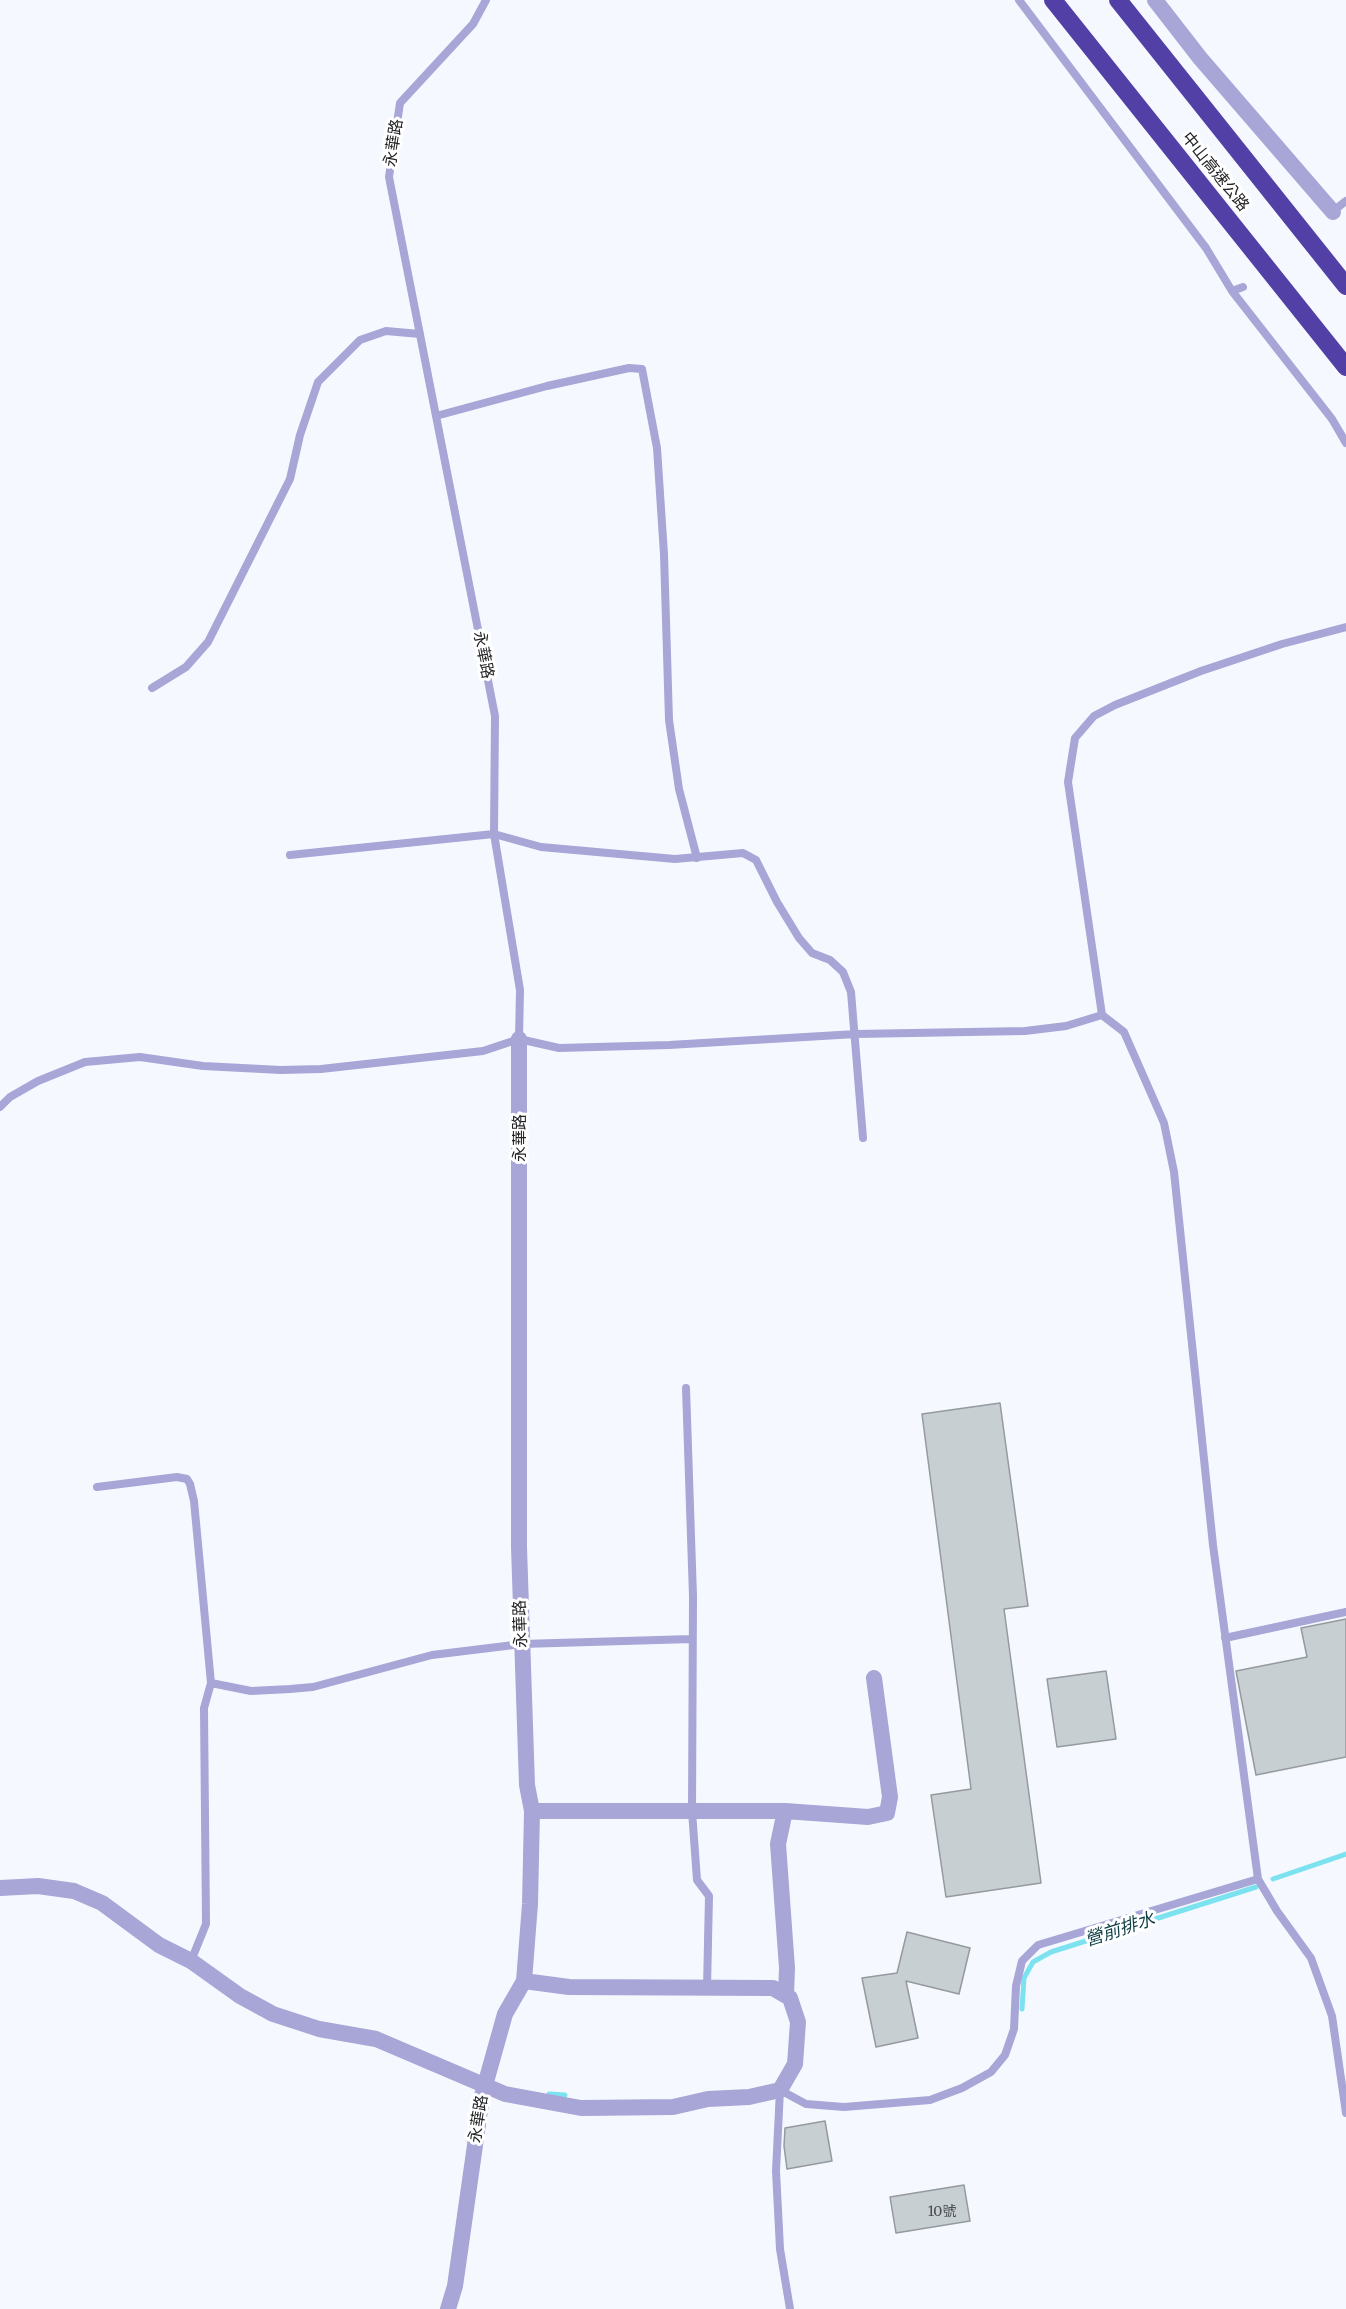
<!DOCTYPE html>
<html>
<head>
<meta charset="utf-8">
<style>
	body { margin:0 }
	canvas { display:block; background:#f5f9ff }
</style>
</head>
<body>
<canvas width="1346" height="2309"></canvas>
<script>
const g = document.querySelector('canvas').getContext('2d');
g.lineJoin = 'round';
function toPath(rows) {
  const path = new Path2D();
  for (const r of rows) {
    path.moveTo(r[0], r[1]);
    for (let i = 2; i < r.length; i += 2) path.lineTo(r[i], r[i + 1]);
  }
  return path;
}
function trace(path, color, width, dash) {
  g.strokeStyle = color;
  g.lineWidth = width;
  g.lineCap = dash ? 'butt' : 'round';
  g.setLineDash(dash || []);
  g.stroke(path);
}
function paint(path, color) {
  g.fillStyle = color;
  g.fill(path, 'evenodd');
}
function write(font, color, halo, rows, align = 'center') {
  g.font = font + ' Merriweather,"Noto Sans TC",serif';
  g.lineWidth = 6;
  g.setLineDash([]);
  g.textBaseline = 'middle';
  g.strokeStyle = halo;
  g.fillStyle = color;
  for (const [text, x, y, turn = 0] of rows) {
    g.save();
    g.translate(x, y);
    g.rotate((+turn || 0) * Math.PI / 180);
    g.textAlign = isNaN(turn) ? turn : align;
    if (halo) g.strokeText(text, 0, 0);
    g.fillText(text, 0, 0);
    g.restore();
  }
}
const stream = toPath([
	[1273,1879,1346,1854],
	[1022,2009,1024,1978,1033,1962,1051,1952,1256,1887],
	[549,2094,565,2095]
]);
const building = toPath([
	[1000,1403,1028,1606,1004,1609,1041,1883,946,1897,931,1795,971,1789,922,1414,1000,1403],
	[1346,1619,1346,1757,1256,1775,1236,1671,1307,1657,1301,1628,1346,1619],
	[1106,1671,1116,1739,1057,1747,1047,1679,1106,1671],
	[907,1932,970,1948,959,1994,906,1981,918,2038,876,2047,862,1978,897,1973,907,1932],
	[825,2121,832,2161,787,2169,784,2146,785,2128,825,2121],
	[964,2185,970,2221,896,2233,890,2197,964,2185]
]);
const lane = toPath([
	[486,0,473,24,400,103,389,177,495,716,494,834,520,990,519,1039],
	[1019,0,1206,248,1232,291],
	[1332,212,1346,201],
	[1243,287,1232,291,1332,419,1346,443],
	[436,416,547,386,629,368,642,369,657,448,664,554,669,720,679,789,697,858],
	[1346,627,1282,644,1201,671,1115,705,1094,716,1075,738,1068,782,1102,1015,1124,1032,1164,1123,1174,1172,1213,1545,1258,1879,1277,1911,1311,1958,1332,2016,1346,2113],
	[152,688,186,667,208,642,290,479,300,435,318,382,360,340,386,331,420,334],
	[290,855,494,834,541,847,675,859,743,853,756,860,777,902,799,938,812,953,830,960,843,972,851,992,863,1138],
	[0,1107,10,1097,38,1081,85,1062,140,1057,203,1066,281,1070,321,1069,483,1051,519,1039,559,1048,669,1045,856,1034,1025,1031,1066,1026,1102,1015],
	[686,1388,693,1596,692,1811,697,1880,709,1896,707,1988],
	[97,1487,177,1477,187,1479,190,1484,194,1501,211,1683,204,1708,206,1924,191,1961],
	[1225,1638,1346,1612],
	[211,1683,251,1691,290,1689,313,1687,432,1655,522,1644,692,1639],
	[790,2309,780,2249,776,2171,780,2090,806,2104,844,2107,930,2100,962,2088,991,2072,1005,2055,1014,2029,1016,1986,1022,1961,1038,1945,1258,1879]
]);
const street = toPath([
	[1155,0,1200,58,1333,212],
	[532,1811,785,1811,868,1817,887,1813,890,1797,874,1678],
	[785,1811,778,1844,787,1968,786,1995],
	[0,1888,38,1886,74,1891,102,1903,159,1945,191,1961,240,1996,273,2014,319,2029,376,2039,505,2094,581,2108,673,2107,708,2099,749,2097,780,2090,795,2064,798,2022,790,1998,773,1988,569,1987,524,1981],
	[448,2309,455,2286,482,2096,505,2014,524,1981,530,1904,532,1811,527,1785,519,1547,519,1039]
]);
const highway = toPath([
	[1053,0,1346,367],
	[1118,0,1346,286]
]);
const numberNames = [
	["10號",942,2212]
];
const streetNames = [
	["永華路",394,143,-81],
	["中山高速公路",1215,172,51],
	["永華路",483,655,79],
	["永華路",520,1138,-90],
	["永華路",521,1624,-92],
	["永華路",479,2119,-81]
];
const waterNames = [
	["營前排水",1120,1930,-18]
];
trace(stream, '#7ce2f0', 5);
paint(building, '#c8cfd3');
trace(building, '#949a9e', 1.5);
trace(lane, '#a8a5d7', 8);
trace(street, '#a8a5d7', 16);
trace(highway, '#5340a6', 18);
write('14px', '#4c4f51', null, numberNames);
write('16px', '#232426', '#fff', streetNames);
write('italic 18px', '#0d3e44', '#fff', waterNames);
</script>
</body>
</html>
